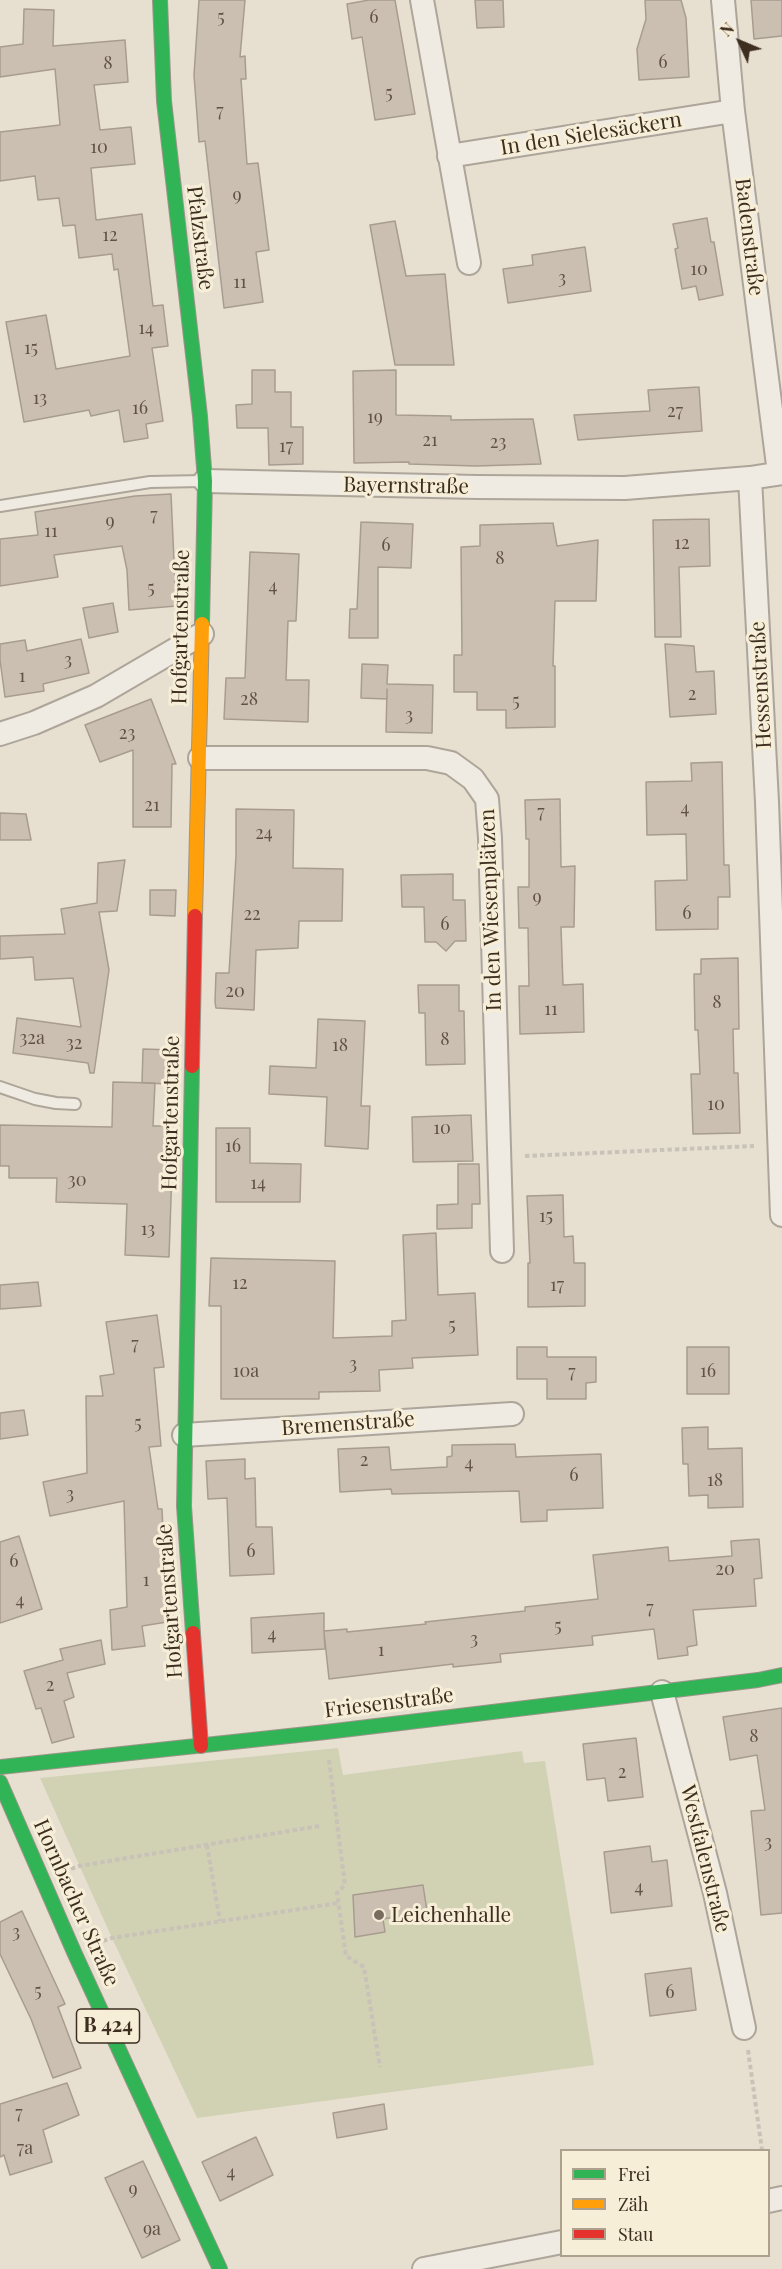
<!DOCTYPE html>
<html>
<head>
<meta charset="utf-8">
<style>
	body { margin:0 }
	#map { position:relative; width:782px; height:2269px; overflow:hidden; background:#e7e0d1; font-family:"Playfair Display",serif }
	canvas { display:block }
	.legend { position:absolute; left:560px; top:2149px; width:210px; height:108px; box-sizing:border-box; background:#f7eed8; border:2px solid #ada18e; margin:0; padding:8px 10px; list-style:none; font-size:18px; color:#3d2e20 }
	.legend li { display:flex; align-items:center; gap:12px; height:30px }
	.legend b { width:30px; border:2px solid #ada18e }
	.north { position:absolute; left:710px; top:12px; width:60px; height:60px; -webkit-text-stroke:4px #f7eed8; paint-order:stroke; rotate:314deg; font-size:16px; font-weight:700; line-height:24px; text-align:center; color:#3d2e20 }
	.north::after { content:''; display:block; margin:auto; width:21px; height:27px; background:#3d2e20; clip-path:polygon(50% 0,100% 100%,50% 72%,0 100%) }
</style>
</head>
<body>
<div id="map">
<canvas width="782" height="2269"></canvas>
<ul class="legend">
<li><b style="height:8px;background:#30b455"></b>Frei</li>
<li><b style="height:8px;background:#ff9f0a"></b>Zäh</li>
<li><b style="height:8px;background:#e5322d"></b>Stau</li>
</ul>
<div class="north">N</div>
</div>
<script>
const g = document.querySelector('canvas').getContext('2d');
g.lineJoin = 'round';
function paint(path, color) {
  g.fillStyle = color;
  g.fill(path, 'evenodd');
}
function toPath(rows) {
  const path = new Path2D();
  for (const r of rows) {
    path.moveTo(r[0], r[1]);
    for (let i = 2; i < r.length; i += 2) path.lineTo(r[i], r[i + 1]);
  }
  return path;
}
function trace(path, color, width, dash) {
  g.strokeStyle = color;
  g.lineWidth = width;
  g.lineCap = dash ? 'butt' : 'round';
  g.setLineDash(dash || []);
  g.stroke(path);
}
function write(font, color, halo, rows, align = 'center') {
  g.font = font + ' "Playfair Display",serif';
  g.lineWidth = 6;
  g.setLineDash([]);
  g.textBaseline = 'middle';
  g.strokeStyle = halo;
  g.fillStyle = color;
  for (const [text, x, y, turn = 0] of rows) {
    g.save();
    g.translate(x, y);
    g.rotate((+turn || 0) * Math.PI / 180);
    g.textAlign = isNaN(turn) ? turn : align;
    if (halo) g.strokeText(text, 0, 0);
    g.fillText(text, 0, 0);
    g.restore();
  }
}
const cemetery = toPath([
	[338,1748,343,1775,522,1751,524,1763,545,1761,594,2065,197,2118,112,1938,40,1778]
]);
const building = toPath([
	[199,0,245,0,240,57,245,56,246,79,241,79,247,164,258,163,269,250,256,252,263,302,224,308,205,141,199,142,194,75,199,0],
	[369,0,395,0,415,114,375,120,362,37,352,39,347,4,369,0],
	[475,0,503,0,504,27,477,28,475,0],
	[645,0,681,0,686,18,689,77,639,80,637,49,646,19,645,0],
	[751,0,782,0,782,36,754,39,751,0],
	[24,9,54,10,53,46,125,40,128,82,94,85,100,130,131,127,135,164,91,168,96,220,142,214,153,306,163,305,168,346,152,348,163,421,146,424,148,438,124,442,119,410,91,416,89,410,24,422,6,322,46,315,56,369,130,356,118,269,114,270,112,254,79,258,75,225,63,226,59,198,38,200,35,176,0,181,0,132,60,125,55,69,0,77,0,47,23,44,24,9],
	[707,218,711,242,714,242,723,295,699,300,696,286,682,289,675,249,678,248,673,224,707,218],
	[395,221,406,276,445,274,454,365,395,365,370,225,395,221],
	[585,247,591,291,508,303,503,269,533,265,532,255,585,247],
	[252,370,275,370,275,392,291,392,291,427,303,427,303,464,269,465,268,428,237,428,236,405,252,404,252,370],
	[396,370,396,415,451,416,451,420,533,419,541,464,476,466,409,464,409,462,354,463,353,371,396,370],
	[699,387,702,431,578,440,574,415,650,411,648,390,699,387],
	[171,494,176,606,129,610,127,570,122,546,54,555,58,577,0,586,0,539,38,535,35,512,135,496,171,494],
	[709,519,710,566,679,567,681,637,655,637,653,520,709,519],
	[361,522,413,524,411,568,378,567,378,638,349,638,350,609,357,609,361,522],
	[553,523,557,546,598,540,596,601,555,601,553,666,555,666,555,727,506,728,506,710,477,710,477,692,454,692,454,655,462,655,461,547,480,546,480,525,553,523],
	[250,552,299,554,296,621,288,621,286,680,309,680,308,722,224,719,226,678,245,678,250,552],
	[113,603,118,632,89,638,83,608,113,603],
	[81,639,89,673,43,684,44,691,5,697,0,660,0,644,25,640,27,651,81,639],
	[665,644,694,646,696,672,714,671,716,714,670,717,665,644],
	[362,664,388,665,387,684,433,685,432,733,386,732,387,689,387,699,361,698,362,664],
	[151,699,176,764,172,764,171,827,133,827,133,750,100,762,85,725,151,699],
	[722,762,724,865,729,865,730,897,718,897,718,929,656,930,655,881,687,880,686,834,647,835,646,782,692,781,691,763,722,762],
	[560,799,561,867,575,866,574,927,561,927,563,985,583,984,584,1032,520,1034,519,986,529,986,528,928,519,928,518,887,529,887,529,839,526,839,525,800,560,799],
	[236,809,294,810,293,868,343,869,342,921,299,921,298,948,256,950,254,1010,216,1008,215,1002,216,973,229,973,236,856,236,809],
	[0,813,26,814,31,840,0,840,0,813],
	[125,860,117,911,99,912,109,970,94,1073,90,1073,88,1063,13,1053,17,1018,81,1027,73,978,35,980,33,957,0,959,0,936,65,934,61,909,97,903,98,863,125,860],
	[453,874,453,900,465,900,466,941,455,941,446,951,436,942,425,942,424,907,402,907,401,875,453,874],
	[150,890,176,890,175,916,150,915,150,890],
	[738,958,739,1029,733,1029,734,1073,738,1073,740,1133,693,1134,691,1074,700,1074,698,1030,695,1030,694,974,701,974,701,959,738,958],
	[418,985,459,985,459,1011,464,1011,465,1064,426,1065,425,1013,419,1013,418,985],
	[318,1019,365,1021,361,1106,370,1106,368,1149,325,1146,327,1097,269,1094,270,1066,316,1068,318,1019],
	[143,1049,174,1050,172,1084,142,1083,143,1049],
	[113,1082,155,1083,153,1126,166,1126,165,1168,172,1169,169,1257,125,1255,127,1204,56,1202,57,1178,9,1178,9,1166,0,1166,0,1125,112,1127,113,1082],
	[471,1115,473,1161,413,1162,412,1117,471,1115],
	[216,1128,250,1128,250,1163,301,1164,300,1202,216,1202,216,1128],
	[458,1164,479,1164,480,1204,472,1204,472,1228,437,1229,437,1205,458,1204,458,1164],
	[563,1195,564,1237,573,1236,574,1263,585,1263,585,1306,528,1307,528,1263,530,1263,527,1196,563,1195],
	[436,1233,438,1295,475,1293,478,1355,412,1358,413,1368,379,1370,380,1391,319,1392,319,1399,221,1399,221,1306,209,1306,211,1258,335,1261,333,1338,392,1336,392,1321,406,1320,403,1235,436,1233],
	[38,1282,41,1306,0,1309,0,1285,38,1282],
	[157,1315,164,1367,154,1368,161,1446,149,1447,158,1509,162,1509,167,1622,142,1626,145,1646,112,1650,110,1610,127,1607,124,1501,50,1516,43,1482,87,1473,86,1396,103,1396,100,1376,114,1374,106,1322,157,1315],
	[517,1347,547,1347,547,1357,596,1357,596,1382,586,1383,586,1399,547,1399,547,1379,517,1379,517,1347],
	[687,1347,729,1347,729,1394,687,1394,687,1347],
	[24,1410,28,1435,0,1439,0,1413,24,1410],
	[708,1427,708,1449,742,1448,743,1507,708,1508,708,1495,689,1496,688,1464,683,1464,682,1428,708,1427],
	[515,1444,516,1457,601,1454,603,1508,547,1510,547,1521,521,1522,519,1491,392,1494,391,1489,340,1492,338,1449,389,1447,391,1470,447,1467,447,1457,452,1456,452,1445,515,1444],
	[245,1459,245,1479,255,1478,256,1527,272,1527,274,1574,230,1576,227,1498,208,1499,206,1461,245,1459],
	[19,1536,42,1609,0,1623,0,1542,19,1536],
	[759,1539,762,1578,754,1579,756,1606,693,1610,697,1645,687,1647,688,1655,658,1659,654,1629,592,1636,593,1645,500,1654,501,1662,453,1667,453,1664,329,1679,324,1632,325,1649,252,1653,251,1618,324,1613,324,1631,347,1629,347,1632,426,1624,425,1622,525,1611,525,1607,598,1599,593,1555,668,1547,669,1561,732,1556,731,1541,759,1539],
	[101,1640,105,1664,67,1673,74,1697,64,1701,74,1737,52,1743,41,1708,36,1709,24,1671,63,1660,60,1649,101,1640],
	[782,1708,782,1913,761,1915,751,1811,765,1810,757,1755,730,1760,723,1717,782,1708],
	[636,1738,643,1797,608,1801,605,1778,587,1780,583,1744,636,1738],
	[650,1846,652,1862,667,1860,672,1906,611,1913,604,1852,650,1846],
	[423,1885,427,1911,383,1919,385,1932,355,1937,353,1895,423,1885],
	[22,1911,65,2004,58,2007,81,2068,53,2078,31,2019,0,1954,0,1922,22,1911],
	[691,1968,696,2010,650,2016,645,1974,691,1968],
	[67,2083,79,2115,43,2130,52,2162,10,2175,4,2155,0,2157,0,2104,67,2083],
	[384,2104,387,2129,337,2138,333,2113,384,2104],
	[256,2137,273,2175,220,2201,202,2162,256,2137],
	[143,2161,180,2240,142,2258,105,2178,143,2161]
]);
const path = toPath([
	[525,1156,754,1146],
	[329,1760,345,1885,337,1893,346,1956,364,1967,380,2067],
	[207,1845,220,1921],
	[71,1869,79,1866,319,1826],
	[103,1941,112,1938,339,1903],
	[748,2050,762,2150]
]);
const lane = toPath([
	[0,506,150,482,202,481],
	[0,1087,35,1099,56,1103,75,1104]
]);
const street = toPath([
	[422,0,469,263],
	[723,0,733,111,779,473],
	[449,156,733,111],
	[750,478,767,802,782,1215],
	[205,481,477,487,625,488,750,478,782,473],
	[0,734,34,723,96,696,202,634],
	[200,758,427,758,451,763,473,779,487,799,490,838,502,1251],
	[184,1435,512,1414],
	[662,1692,715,1893,744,2028],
	[768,2201,782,2198],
	[424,2269,562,2242]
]);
const fast = toPath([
	[160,0,164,101,200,416,205,481,202,624],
	[192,1066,184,1506,193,1633],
	[0,1767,326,1732,758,1680,782,1675],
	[0,1782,74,1952,220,2269]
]);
const slow = toPath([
	[195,916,202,624]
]);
const jam = toPath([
	[192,1066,195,916],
	[193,1633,201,1746]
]);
const markers = [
	[379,1915,6,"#786c5e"]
];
const numberNames = [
	["5",221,17],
	["6",374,17],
	["6",663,62],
	["8",108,63],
	["5",389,93],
	["7",220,111],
	["10",99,147],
	["9",237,195],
	["12",110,235],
	["10",699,269],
	["3",562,278],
	["11",240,282],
	["14",146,328],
	["15",31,348],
	["13",40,398],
	["16",140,408],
	["27",675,411],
	["19",375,417],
	["21",430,440],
	["23",498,442],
	["17",286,446],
	["7",154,515],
	["9",110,521],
	["11",51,531],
	["12",682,543],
	["6",386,545],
	["8",500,558],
	["4",273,586],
	["5",151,588],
	["3",68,660],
	["1",22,676],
	["2",692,694],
	["28",249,699],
	["5",516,701],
	["3",409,715],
	["23",127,733],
	["21",152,805],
	["4",685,808],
	["7",541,812],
	["24",264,833],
	["9",537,897],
	["6",687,913],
	["22",252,914],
	["6",445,924],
	["20",235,991],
	["8",717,1002],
	["11",551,1009],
	["32a",32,1038],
	["8",445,1039],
	["32",74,1043],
	["18",340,1045],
	["10",716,1104],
	["10",442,1128],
	["16",233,1146],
	["30",77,1180],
	["14",258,1183],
	["15",546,1216],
	["13",148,1229],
	["12",240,1283],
	["17",557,1285],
	["5",452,1325],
	["7",135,1344],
	["3",353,1364],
	["10a",246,1371],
	["16",708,1371],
	["7",572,1372],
	["5",138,1423],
	["2",364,1460],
	["4",469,1463],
	["6",574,1475],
	["18",715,1480],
	["3",70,1494],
	["6",251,1551],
	["6",14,1561],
	["20",725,1569],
	["1",146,1580],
	["4",20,1600],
	["7",650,1608],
	["5",558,1626],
	["4",272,1634],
	["3",474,1639],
	["1",381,1650],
	["2",50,1685],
	["8",754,1736],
	["2",622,1772],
	["3",768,1842],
	["4",639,1887],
	["3",16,1932],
	["5",38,1991],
	["6",670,1992],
	["7",19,2113],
	["7a",25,2148],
	["4",231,2172],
	["9",133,2189],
	["9a",152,2229]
];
const shields = [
	[108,2026,63]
];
const shieldNames = [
	["B 424",108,2026]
];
const streetNames = [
	["In den Sielesäckern",591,134,-9],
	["Badenstraße",749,237,83],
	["Pfalzstraße",200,238,83],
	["Bayernstraße",406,486,1],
	["Hofgartenstraße",181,627,-89],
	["Hessenstraße",761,685,-93],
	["In den Wiesenplätzen",491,910,-92],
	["Hofgartenstraße",171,1113,-89],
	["Bremenstraße",348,1424,-4],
	["Hofgartenstraße",170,1601,-94],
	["Friesenstraße",389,1703,-7],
	["Westfalenstraße",705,1859,76],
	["Hornbacher Straße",76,1903,66]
];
const poiNames = [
	["Leichenhalle",391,1915]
];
paint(cemetery, '#d1d1b3');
paint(building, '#cbbfb2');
trace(building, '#a89c90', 1.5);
trace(lane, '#ada599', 14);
trace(street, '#ada599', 26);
trace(fast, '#9c958a', 16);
trace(slow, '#9c958a', 16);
trace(jam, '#9c958a', 16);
trace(path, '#c8c2b9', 4, [4.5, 3]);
trace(lane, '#efebe3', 10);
trace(street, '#efebe3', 22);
trace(fast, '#30b455', 14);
trace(slow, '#ff9f0a', 14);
trace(jam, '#e5322d', 14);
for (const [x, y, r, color] of markers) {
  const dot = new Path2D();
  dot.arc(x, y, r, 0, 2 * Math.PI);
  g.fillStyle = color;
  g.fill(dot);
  trace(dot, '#f7eed8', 2);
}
write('18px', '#605244', null, numberNames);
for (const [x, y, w] of shields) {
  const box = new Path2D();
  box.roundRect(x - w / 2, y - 17, w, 34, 4.5);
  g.fillStyle = '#f7eed8';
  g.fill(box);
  trace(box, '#3d2e20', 1.5);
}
write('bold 20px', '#3d2e20', null, shieldNames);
write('21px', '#3d2e20', '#f7eed8', streetNames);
write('21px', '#3d2e20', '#f7eed8', poiNames, 'left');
</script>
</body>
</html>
